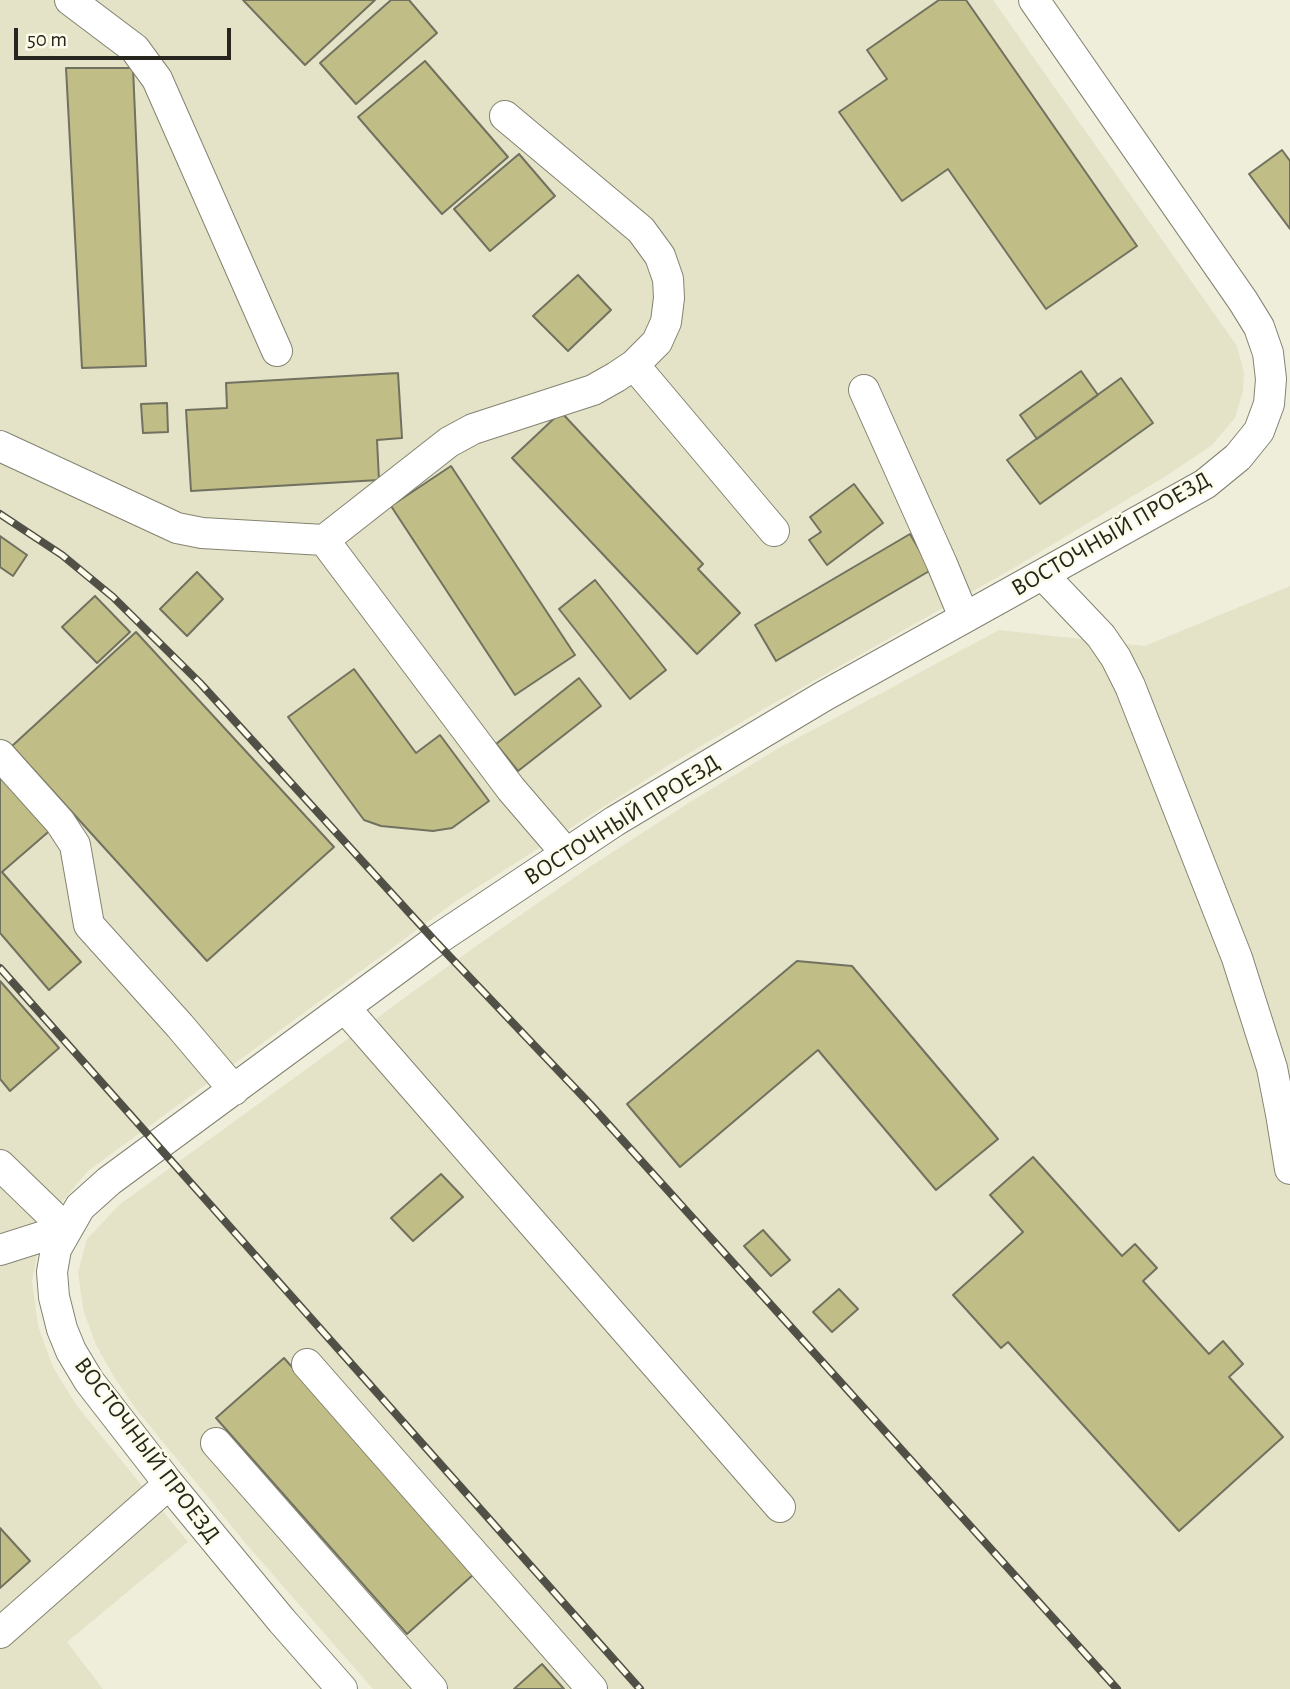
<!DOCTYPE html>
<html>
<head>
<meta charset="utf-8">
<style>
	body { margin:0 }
	#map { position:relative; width:1290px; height:1689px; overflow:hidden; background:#efeedb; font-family:"Alegreya Sans",sans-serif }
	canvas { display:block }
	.scale { position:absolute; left:14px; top:28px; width:217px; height:32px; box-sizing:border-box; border:4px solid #26261f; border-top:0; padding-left:9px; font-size:21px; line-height:24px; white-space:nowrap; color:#26261f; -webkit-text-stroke:5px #fcfce8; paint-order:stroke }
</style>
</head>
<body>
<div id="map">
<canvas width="1290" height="1689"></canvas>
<div class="scale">50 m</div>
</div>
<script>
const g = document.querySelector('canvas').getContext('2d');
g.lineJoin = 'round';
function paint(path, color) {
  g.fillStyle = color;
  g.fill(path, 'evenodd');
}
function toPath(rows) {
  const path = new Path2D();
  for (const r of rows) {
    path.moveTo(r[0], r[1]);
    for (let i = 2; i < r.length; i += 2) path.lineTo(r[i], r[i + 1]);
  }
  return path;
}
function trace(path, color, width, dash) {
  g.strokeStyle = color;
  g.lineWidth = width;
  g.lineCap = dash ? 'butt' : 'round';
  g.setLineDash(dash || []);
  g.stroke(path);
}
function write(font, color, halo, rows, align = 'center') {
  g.font = font + ' "Alegreya Sans",sans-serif';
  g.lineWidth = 5;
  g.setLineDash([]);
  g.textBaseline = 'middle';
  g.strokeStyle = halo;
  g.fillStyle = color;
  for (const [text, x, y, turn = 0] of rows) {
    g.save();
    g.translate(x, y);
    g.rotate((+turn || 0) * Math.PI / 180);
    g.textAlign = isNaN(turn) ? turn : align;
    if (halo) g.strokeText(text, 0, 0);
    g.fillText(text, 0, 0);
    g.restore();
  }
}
const built = toPath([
	[0,0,993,0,1237,346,1244,373,1243,391,1235,418,1212,445,1166,476,1012,569,762,710,669,765,459,899,88,1171,56,1209,41,1236,32,1281,38,1326,53,1367,77,1406,188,1542,67,1642,103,1689,0,1689],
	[1290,586,1290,1689,373,1689,247,1545,136,1409,116,1380,96,1345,83,1309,78,1272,87,1239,119,1205,469,951,588,868,690,802,779,748,999,630,1145,646]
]);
const building = toPath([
	[243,0,375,0,305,65,243,0],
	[391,0,409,0,437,33,356,104,320,63,391,0],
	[939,0,966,0,1137,246,1046,309,948,169,902,201,839,112,887,79,867,50,939,0],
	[425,61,508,157,442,214,358,117,425,61],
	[66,68,133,68,146,366,82,368,66,68],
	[1282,150,1290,161,1290,229,1249,174,1282,150],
	[519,154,555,196,490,251,454,209,519,154],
	[578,275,611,310,568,351,533,316,578,275],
	[1081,371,1098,395,1037,439,1020,415,1081,371],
	[398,373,402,438,377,440,379,480,191,491,186,410,227,408,226,383,398,373],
	[1121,378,1153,423,1040,504,1007,460,1121,378],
	[167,403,168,432,143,433,141,404,167,403],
	[561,412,703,564,698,569,740,613,697,654,512,458,561,412],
	[451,466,575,655,515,695,391,506,451,466],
	[854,484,883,523,827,565,809,540,821,532,810,517,854,484],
	[910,534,931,570,776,661,755,625,910,534],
	[0,536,27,555,13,576,0,567,0,536],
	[197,572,223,599,187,636,160,609,197,572],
	[595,580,666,670,630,699,559,609,595,580],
	[95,596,130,632,97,663,62,627,95,596],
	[136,632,334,847,207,961,12,746,136,632],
	[354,669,416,753,440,735,489,801,452,828,433,831,381,826,364,820,288,717,354,669],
	[579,678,601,706,518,771,496,744,579,678],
	[0,766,54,827,2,872,81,962,49,990,0,933,0,766],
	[797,961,852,966,998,1139,936,1190,818,1050,680,1167,627,1104,797,961],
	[0,981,59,1048,10,1091,0,1079,0,981],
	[1033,1157,1122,1256,1135,1244,1157,1268,1143,1281,1209,1354,1223,1341,1243,1364,1229,1377,1283,1437,1179,1531,1008,1342,1001,1348,953,1295,1023,1232,990,1195,1033,1157],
	[441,1174,463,1197,413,1241,391,1218,441,1174],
	[763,1230,790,1260,771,1276,744,1246,763,1230],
	[839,1289,858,1309,832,1332,813,1312,839,1289],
	[284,1358,474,1574,407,1634,216,1418,284,1358],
	[0,1528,30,1561,0,1588,0,1528],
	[542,1664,564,1689,514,1689,542,1664]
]);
const minor = toPath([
	[70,0,135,49,157,79,277,351],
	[505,116,641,230,660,256,668,279,669,298,666,322,657,342,634,365],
	[864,390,942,564,964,617],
	[0,446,177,528,202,533,324,540,449,442,473,429,593,390,616,377,634,365,774,531],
	[324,540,511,789,566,853],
	[1043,575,1101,636,1116,658,1130,686,1237,958,1272,1068,1281,1114,1290,1169],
	[0,755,60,822,75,845,89,925,180,1026,234,1090],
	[345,1008,780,1507],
	[0,1165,66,1229,0,1250],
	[307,1364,592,1689],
	[216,1443,432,1689],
	[0,1633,169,1484],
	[342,1689,282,1621,169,1484,89,1381,71,1351,62,1329,54,1297,52,1272,56,1249,80,1207,109,1181,435,941,615,821,824,696,1205,484,1238,457,1259,431,1269,404,1271,379,1268,353,1259,327,1243,301,1034,0]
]);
const rail = toPath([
	[0,514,62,555,113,597,200,683,435,941,590,1104,1117,1689],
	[0,968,640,1689]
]);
const streetNames = [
	["ВОСТОЧНЫЙ ПРОЕЗД",1111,534,-30],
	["ВОСТОЧНЫЙ ПРОЕЗД",622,820,-32],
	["ВОСТОЧНЫЙ ПРОЕЗД",147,1450,53]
];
paint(built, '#e4e3c8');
paint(building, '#c0bd86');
trace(building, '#717160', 2);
trace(minor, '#848371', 32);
trace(minor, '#fff', 30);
trace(rail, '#505047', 8);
trace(rail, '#fcfce8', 5, [16]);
write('24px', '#26261f', '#fcfce8', streetNames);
</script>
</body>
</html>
